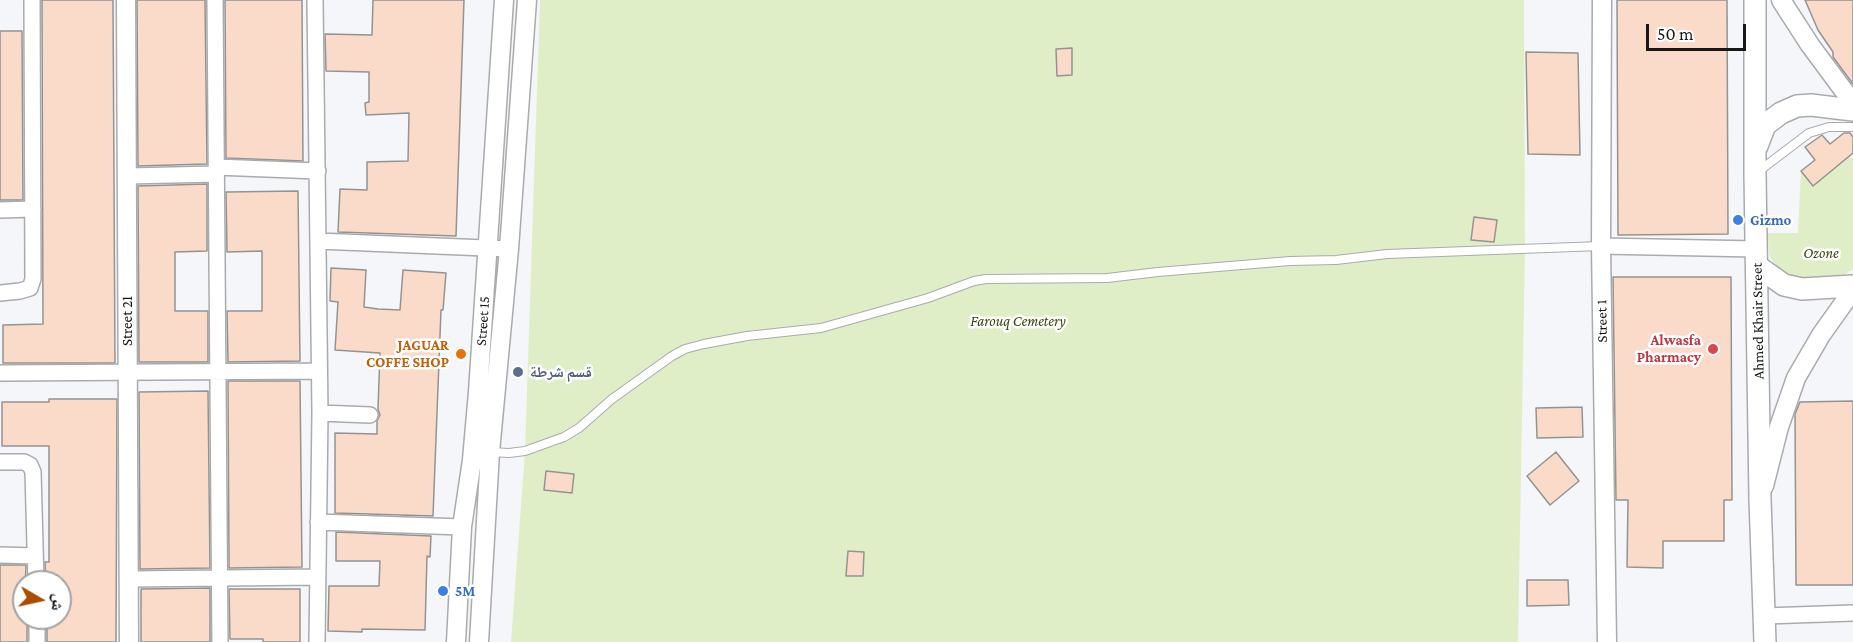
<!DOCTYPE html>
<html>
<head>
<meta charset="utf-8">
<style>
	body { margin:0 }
	#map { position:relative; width:1853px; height:642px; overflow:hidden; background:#f5f6f9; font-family:"Crimson Pro","Noto Naskh Arabic",serif }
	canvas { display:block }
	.north { position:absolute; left:12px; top:570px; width:60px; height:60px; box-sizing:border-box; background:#fff; border:2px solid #a2a3a3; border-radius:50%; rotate:99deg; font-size:16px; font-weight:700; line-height:24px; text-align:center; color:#171818 }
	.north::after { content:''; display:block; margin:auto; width:21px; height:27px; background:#ac4c02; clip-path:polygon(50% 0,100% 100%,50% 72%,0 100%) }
	.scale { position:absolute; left:1646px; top:24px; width:100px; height:27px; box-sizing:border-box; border:3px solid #171818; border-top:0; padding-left:8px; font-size:18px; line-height:21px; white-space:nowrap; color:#171818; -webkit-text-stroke:4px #fff; paint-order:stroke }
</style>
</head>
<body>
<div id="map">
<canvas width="1853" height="642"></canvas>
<div class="north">ش</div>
<div class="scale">50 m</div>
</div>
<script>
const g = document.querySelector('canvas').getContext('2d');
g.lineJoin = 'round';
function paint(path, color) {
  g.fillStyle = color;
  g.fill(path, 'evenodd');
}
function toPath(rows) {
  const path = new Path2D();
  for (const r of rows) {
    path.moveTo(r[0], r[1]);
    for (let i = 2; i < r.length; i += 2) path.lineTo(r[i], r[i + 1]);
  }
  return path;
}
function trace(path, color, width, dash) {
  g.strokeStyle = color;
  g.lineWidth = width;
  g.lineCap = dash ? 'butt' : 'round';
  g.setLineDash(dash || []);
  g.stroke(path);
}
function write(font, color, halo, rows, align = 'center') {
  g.font = font + ' "Crimson Pro","Noto Naskh Arabic",serif';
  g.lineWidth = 5;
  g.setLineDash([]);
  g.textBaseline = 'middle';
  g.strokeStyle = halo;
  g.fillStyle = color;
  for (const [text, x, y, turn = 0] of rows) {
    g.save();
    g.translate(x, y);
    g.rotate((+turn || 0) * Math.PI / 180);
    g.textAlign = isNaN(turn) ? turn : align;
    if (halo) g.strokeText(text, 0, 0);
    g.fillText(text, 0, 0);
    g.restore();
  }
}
const green = toPath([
	[540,0,1524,0,1525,250,1518,642,511,642,525,451],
	[1847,158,1853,158,1853,269,1831,284,1782,276,1770,257,1767,233,1798,233,1801,171,1814,185]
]);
const building = toPath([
	[42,0,113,0,115,363,3,363,3,325,43,324,42,0],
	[137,0,205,0,207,164,138,166,137,0],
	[225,0,302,0,303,161,226,158,225,0],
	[373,0,464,0,456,236,338,232,340,189,367,190,367,162,408,161,409,113,366,115,365,103,369,102,369,72,326,71,325,34,372,35,373,0],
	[1617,0,1727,0,1728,234,1618,235,1617,0],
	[1805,0,1853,0,1853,84,1833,57,1833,52,1818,30,1805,0],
	[0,31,22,31,23,200,0,200,0,31],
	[1072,48,1072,75,1057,76,1056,49,1072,48],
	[1526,52,1578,53,1580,155,1528,154,1526,52],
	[1844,133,1850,133,1853,137,1853,153,1813,186,1801,171,1815,160,1805,147,1822,135,1830,144,1844,133],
	[207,184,207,251,175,252,175,311,208,311,208,362,139,362,138,186,207,184],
	[298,191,300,361,228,362,227,311,262,311,262,251,227,252,226,192,298,191],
	[1474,217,1497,220,1494,242,1471,240,1474,217],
	[331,268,366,270,364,307,378,309,400,310,403,270,446,273,443,310,441,310,433,516,335,513,335,433,377,434,377,421,380,415,378,409,380,353,335,350,338,302,330,301,331,268],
	[1613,277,1731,277,1732,500,1724,500,1724,541,1663,541,1663,568,1627,567,1628,500,1616,500,1613,277],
	[228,381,300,381,302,567,229,568,228,381],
	[208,391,210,568,140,569,139,392,208,391],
	[49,399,117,399,116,642,47,642,47,618,60,618,60,582,46,582,45,562,49,562,49,446,2,446,2,402,49,402,49,399],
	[1853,401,1853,585,1796,585,1795,414,1800,402,1853,401],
	[1582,407,1583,437,1537,438,1536,408,1582,407],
	[1556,452,1579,481,1550,505,1527,476,1556,452],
	[546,471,574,474,572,493,544,490,546,471],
	[336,532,431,536,430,557,427,556,425,630,362,629,362,632,328,631,329,586,379,586,380,561,336,561,336,532],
	[848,551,864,552,863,576,846,576,848,551],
	[0,565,26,565,24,618,27,618,27,642,0,642,0,565],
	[1527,580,1568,580,1569,605,1527,606,1527,580],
	[210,588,210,642,141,642,141,589,210,588],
	[229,589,300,589,300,642,263,642,263,639,230,639,229,589]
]);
const service = toPath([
	[1759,171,1809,133,1829,127,1853,127],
	[490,452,509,453,525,451,564,437,579,428,612,399,672,356,685,349,704,344,747,336,821,328,928,298,974,281,986,279,1107,278,1158,272,1290,261,1336,260,1387,254,1601,246]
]);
const minor = toPath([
	[215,0,220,642],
	[315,0,320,413,317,642],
	[216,167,318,171],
	[128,176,216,174],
	[0,210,33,209],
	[318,241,509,249],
	[1601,246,1756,249],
	[0,293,20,291,30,288,33,279,32,0],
	[0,373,319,371],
	[320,413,370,415],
	[0,462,24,462,30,465,33,472,36,582],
	[318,522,462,527],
	[0,555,35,556],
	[129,579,317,577],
	[1765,616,1853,613],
	[37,618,37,642]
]);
const tertiary = toPath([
	[126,0,129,642],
	[1602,0,1601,246,1607,642],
	[1781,0,1810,45,1853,103],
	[1764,486,1779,427,1796,378,1821,335,1853,290],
	[456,642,462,527,472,460,478,392,504,0],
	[479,642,490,452,509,249,527,0]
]);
const secondary = toPath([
	[1755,0,1755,174,1760,499,1765,642],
	[1757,146,1765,125,1781,113,1797,106,1811,105,1853,110],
	[1757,266,1784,285,1802,289,1853,286]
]);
const markers = [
	[1738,220,6,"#3f7fe0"],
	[1713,349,6,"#e0444e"],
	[461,354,6,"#e8710a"],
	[518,372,6,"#5c6f8a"],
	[443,591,6,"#3f7fe0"]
];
const shopNames = [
	["Gizmo",1750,220],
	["5M",455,591]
];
const parkNames = [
	["Ozone",1821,253],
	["Farouq Cemetery",1018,321]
];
const streetNames = [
	["Street 21",127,321,-90],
	["Street 15",483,321,-86],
	["Street 1",1602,321,-91],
	["Ahmed Khair Street",1758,321,-91]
];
const healthNames = [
	["Alwasfa",1701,340],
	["Pharmacy",1701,357]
];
const foodNames = [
	["JAGUAR",449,345],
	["COFFE SHOP",449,362]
];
const serviceNames = [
	["قسم شرطة",530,372]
];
paint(green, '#e0eec8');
paint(building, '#fadbc9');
trace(building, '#959391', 1.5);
trace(service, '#a9abad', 10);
trace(minor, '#a9abad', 18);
trace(tertiary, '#a9abad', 21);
trace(secondary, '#a9abad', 24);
trace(service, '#fff', 8);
trace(minor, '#fff', 15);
trace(tertiary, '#fff', 18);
trace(secondary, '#fff', 21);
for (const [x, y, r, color] of markers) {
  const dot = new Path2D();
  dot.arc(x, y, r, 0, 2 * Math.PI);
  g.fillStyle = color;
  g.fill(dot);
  trace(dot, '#fff', 2);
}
write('bold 15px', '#366cbe', '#fff', shopNames, 'left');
write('italic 15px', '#38480e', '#fff', parkNames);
write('15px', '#171818', '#fff', streetNames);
write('bold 15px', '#be3a42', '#fff', healthNames, 'right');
write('bold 15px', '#c56008', '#fff', foodNames, 'right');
write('bold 15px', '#4e5e75', '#fff', serviceNames, 'left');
</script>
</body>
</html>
